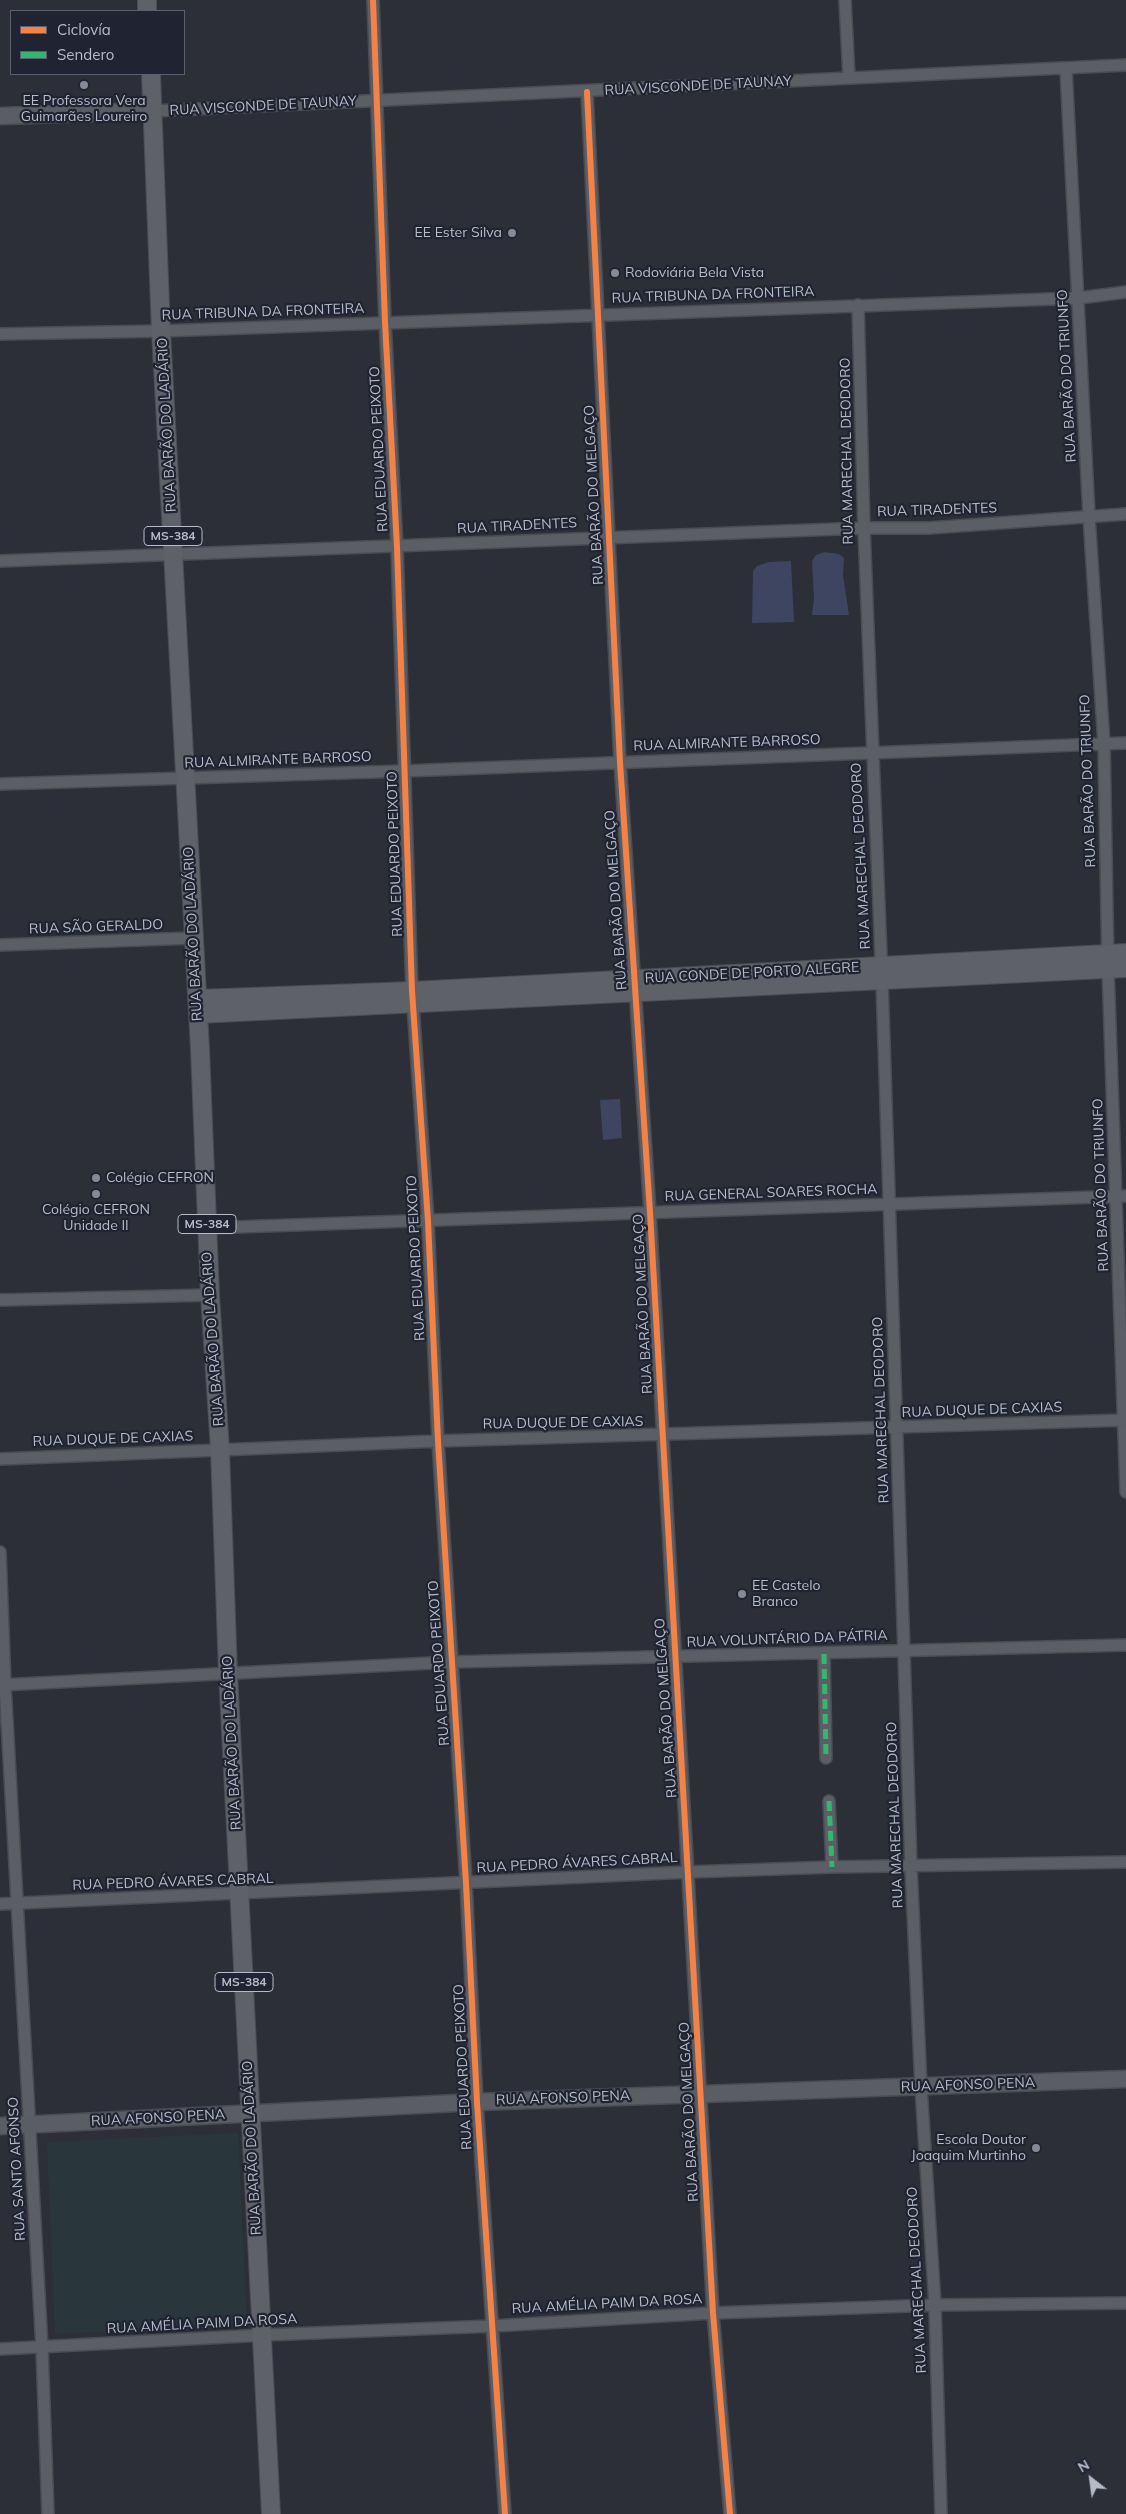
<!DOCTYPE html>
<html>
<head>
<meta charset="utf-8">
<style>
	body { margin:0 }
	#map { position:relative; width:1126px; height:2514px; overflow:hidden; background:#2c2f38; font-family:Mulish,sans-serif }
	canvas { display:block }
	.legend { position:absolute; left:10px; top:10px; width:175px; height:65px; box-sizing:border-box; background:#202432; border:1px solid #5c606e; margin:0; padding:6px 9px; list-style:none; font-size:15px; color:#b7bbc8 }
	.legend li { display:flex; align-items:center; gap:10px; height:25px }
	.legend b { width:25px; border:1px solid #5c606e }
	.north { position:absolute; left:1066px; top:2454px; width:50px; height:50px; -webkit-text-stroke:4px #202432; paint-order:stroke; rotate:330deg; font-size:14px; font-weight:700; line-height:20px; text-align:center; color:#b7bbc8 }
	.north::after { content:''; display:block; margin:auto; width:18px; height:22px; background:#b7bbc8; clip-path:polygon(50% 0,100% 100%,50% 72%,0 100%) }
</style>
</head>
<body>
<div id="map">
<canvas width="1126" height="2514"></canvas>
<ul class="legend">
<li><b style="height:6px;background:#f48246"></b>Ciclovía</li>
<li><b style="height:6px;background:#33b770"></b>Sendero</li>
</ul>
<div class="north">N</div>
</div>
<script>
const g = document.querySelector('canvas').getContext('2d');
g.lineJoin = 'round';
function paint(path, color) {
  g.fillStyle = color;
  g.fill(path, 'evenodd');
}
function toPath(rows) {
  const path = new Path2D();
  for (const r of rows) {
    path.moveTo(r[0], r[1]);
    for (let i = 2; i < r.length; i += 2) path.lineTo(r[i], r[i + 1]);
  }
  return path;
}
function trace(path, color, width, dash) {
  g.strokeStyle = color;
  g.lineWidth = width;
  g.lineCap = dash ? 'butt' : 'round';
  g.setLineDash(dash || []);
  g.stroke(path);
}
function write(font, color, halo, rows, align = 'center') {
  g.font = font + ' Mulish,sans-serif';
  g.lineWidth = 4.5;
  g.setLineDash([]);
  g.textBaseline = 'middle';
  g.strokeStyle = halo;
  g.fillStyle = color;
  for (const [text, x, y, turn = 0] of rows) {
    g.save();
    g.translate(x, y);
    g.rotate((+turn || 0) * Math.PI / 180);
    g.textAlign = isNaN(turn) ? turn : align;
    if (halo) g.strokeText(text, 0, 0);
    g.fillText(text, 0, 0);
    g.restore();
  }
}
const green = toPath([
	[238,2133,247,2325,55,2334,47,2142]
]);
const water = toPath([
	[824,552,839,554,844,558,843,575,849,615,812,615,814,599,812,561,816,555],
	[791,561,794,622,752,623,753,571,757,566,769,562],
	[620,1099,622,1138,603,1140,600,1100]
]);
const street = toPath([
	[373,0,385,322,397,547,412,991,428,1221,438,1441,466,1883,477,2102,505,2514],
	[845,0,849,77],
	[1066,69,1089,516,1104,744,1108,968,1126,1492],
	[587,92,620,762,650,1212,713,2313,730,2514],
	[153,111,1126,65],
	[858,305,864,528,882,981,911,1867,921,2087,935,2305,941,2514],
	[0,334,161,331,1079,298,1126,292],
	[0,561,864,528,929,528,1126,514],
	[0,784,404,771,1126,743],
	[0,945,193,938],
	[207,1228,1126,1196],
	[0,1300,210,1295],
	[0,1459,438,1441,1126,1420],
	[0,1552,5,1685,42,2348,48,2514],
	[824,1654,826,1758],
	[0,1685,452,1662,1126,1645],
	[829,1801,832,1867],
	[0,1904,689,1872,832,1867,1126,1862],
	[0,2349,264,2335,493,2326,713,2313,935,2305,1126,2303]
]);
const secondary = toPath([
	[0,116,153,111],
	[0,2126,477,2102,1126,2079]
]);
const primary = toPath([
	[147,0,147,11],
	[151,74,161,331,200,1049,210,1295,220,1450,228,1673,271,2514],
	[197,999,412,991,1126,953],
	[198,1014,1126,968]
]);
const quiet = toPath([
	[824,1654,826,1758],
	[829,1801,832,1867]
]);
const cycleway = toPath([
	[373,0,385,322,397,547,412,991,428,1221,438,1441,466,1883,477,2102,505,2514],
	[587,92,620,762,650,1212,713,2313,730,2514]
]);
const markers = [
	[84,85,5,"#868a96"],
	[512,233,5,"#868a96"],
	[615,273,5,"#868a96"],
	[96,1178,5,"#868a96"],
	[96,1194,5,"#868a96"],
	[742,1594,5,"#868a96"],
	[1036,2148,5,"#868a96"]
];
const shields = [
	[173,536,58],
	[207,1224,58],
	[244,1982,58]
];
const shieldNames = [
	["MS-384",173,536],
	["MS-384",207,1224],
	["MS-384",244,1982]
];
const streetNames = [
	["RUA VISCONDE DE TAUNAY",698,86,-3],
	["RUA VISCONDE DE TAUNAY",263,106,-3],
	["RUA TRIBUNA DA FRONTEIRA",713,295,-2],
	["RUA TRIBUNA DA FRONTEIRA",263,312,-2],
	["RUA BARÃO DO TRIUNFO",1067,376,-93],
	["RUA BARÃO DO LADÁRIO",167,425,-93],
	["RUA EDUARDO PEIXOTO",379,449,-93],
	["RUA MARECHAL DEODORO",847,451,-91],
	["RUA BARÃO DO MELGAÇO",594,495,-93],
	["RUA TIRADENTES",937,510,-2],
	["RUA TIRADENTES",517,526,-3],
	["RUA ALMIRANTE BARROSO",727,743,-2],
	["RUA ALMIRANTE BARROSO",278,760,-2],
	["RUA BARÃO DO TRIUNFO",1088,781,-92],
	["RUA EDUARDO PEIXOTO",395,854,-92],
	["RUA MARECHAL DEODORO",861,856,-93],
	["RUA BARÃO DO MELGAÇO",616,900,-94],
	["RUA SÃO GERALDO",96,927,-2],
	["RUA BARÃO DO LADÁRIO",193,934,-93],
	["RUA CONDE DE PORTO ALEGRE",752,973,-3],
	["RUA BARÃO DO TRIUNFO",1101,1185,-92],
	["RUA GENERAL SOARES ROCHA",771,1193,-2],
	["RUA EDUARDO PEIXOTO",416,1258,-93],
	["RUA BARÃO DO MELGAÇO",643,1304,-93],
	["RUA BARÃO DO LADÁRIO",213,1339,-94],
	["RUA MARECHAL DEODORO",881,1410,-92],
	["RUA DUQUE DE CAXIAS",982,1410,-2],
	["RUA DUQUE DE CAXIAS",563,1423,-1],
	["RUA DUQUE DE CAXIAS",113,1439,-2],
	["RUA VOLUNTÁRIO DA PÁTRIA",787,1639,-2],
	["RUA EDUARDO PEIXOTO",439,1663,-94],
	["RUA BARÃO DO MELGAÇO",666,1708,-94],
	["RUA BARÃO DO LADÁRIO",232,1743,-93],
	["RUA MARECHAL DEODORO",895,1815,-92],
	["RUA PEDRO ÁVARES CABRAL",577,1863,-3],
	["RUA PEDRO ÁVARES CABRAL",173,1882,-2],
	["RUA EDUARDO PEIXOTO",463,2067,-93],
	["RUA AFONSO PENA",968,2085,-2],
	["RUA AFONSO PENA",563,2098,-2],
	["RUA BARÃO DO MELGAÇO",689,2112,-93],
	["RUA AFONSO PENA",158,2118,-3],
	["RUA BARÃO DO LADÁRIO",252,2148,-93],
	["RUA SANTO AFONSO",17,2169,-93],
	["RUA MARECHAL DEODORO",917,2280,-93],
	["RUA AMÉLIA PAIM DA ROSA",607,2304,-3],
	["RUA AMÉLIA PAIM DA ROSA",202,2324,-3]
];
const poiNames = [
	["EE Professora Vera",84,101,"center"],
	["Guimarães Loureiro",84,117,"center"],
	["EE Ester Silva",502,233,"right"],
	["Rodoviária Bela Vista",625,273],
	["Colégio CEFRON",106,1178],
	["Colégio CEFRON",96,1210,"center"],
	["Unidade II",96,1226,"center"],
	["EE Castelo",752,1586],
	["Branco",752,1602],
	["Escola Doutor",1026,2140,"right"],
	["Joaquim Murtinho",1026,2156,"right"]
];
paint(green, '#29373d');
paint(water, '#3d4560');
trace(street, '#4a4c52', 14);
trace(secondary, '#4a4c55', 19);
trace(primary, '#4a4c55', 20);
trace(street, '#5c5e66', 11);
trace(secondary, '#5a5d64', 16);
trace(primary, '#5e6168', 18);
trace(quiet, '#33b770', 5, [10, 5]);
trace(cycleway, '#f48246', 6);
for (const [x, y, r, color] of markers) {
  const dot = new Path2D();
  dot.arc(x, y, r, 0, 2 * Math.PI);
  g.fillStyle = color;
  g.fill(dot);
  trace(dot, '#202432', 2);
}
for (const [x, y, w] of shields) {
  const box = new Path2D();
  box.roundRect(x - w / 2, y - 9.5, w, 19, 4);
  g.fillStyle = '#202432';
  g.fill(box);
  trace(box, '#b7bbc8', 1);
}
write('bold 12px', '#b7bbc8', null, shieldNames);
write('14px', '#b7bbc8', '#202432', streetNames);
write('14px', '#b7bbc8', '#202432', poiNames, 'left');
</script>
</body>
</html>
